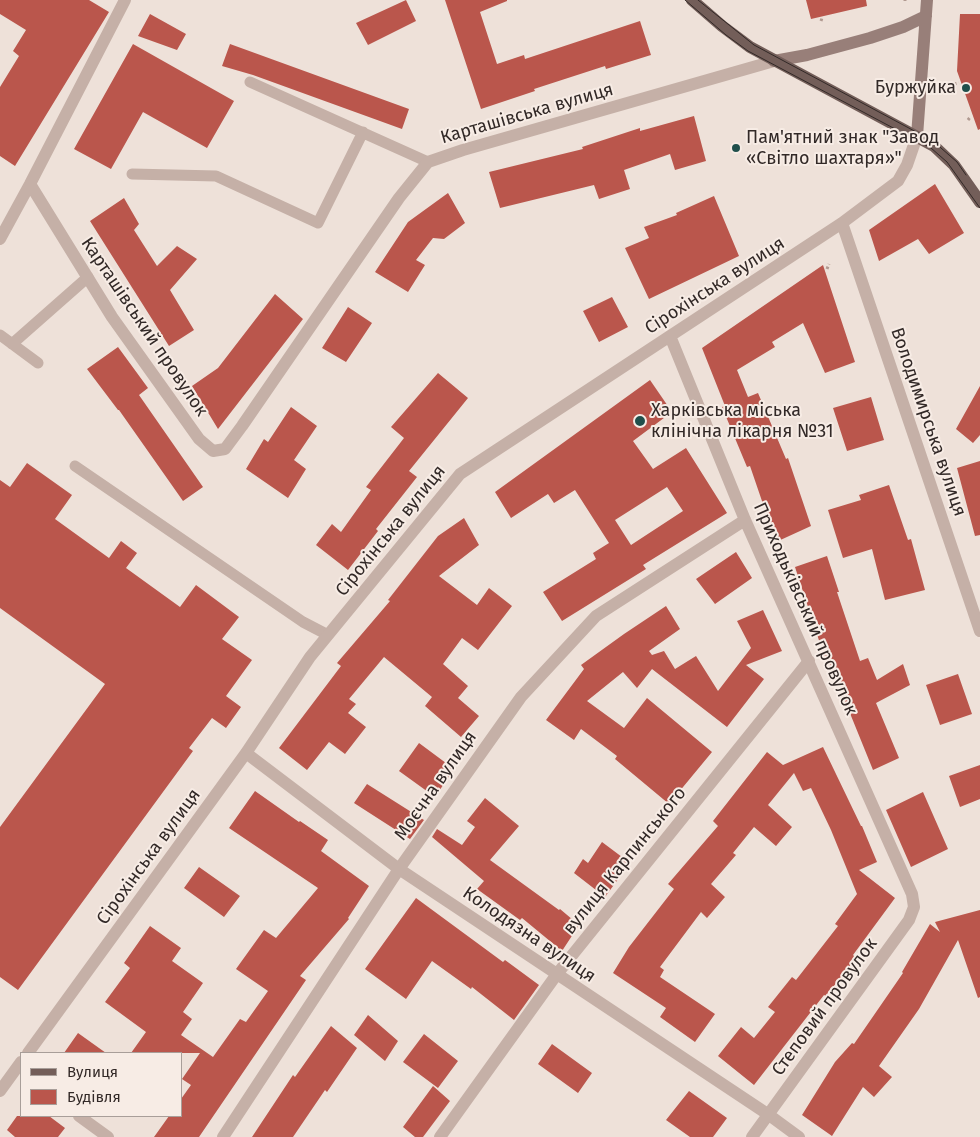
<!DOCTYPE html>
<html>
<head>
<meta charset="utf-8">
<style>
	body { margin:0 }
	#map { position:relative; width:980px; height:1137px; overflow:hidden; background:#eee1d9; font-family:"Fira Sans",sans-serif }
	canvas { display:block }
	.legend { position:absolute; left:20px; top:1052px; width:162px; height:65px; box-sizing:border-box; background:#f7ece5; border:1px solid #a89e99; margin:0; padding:6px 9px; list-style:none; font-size:15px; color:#322927 }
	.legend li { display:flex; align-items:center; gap:10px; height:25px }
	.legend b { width:25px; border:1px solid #a89e99 }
</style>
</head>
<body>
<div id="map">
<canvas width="980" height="1137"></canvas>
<ul class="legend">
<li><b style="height:6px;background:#735e59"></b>Вулиця</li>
<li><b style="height:14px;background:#ba564c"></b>Будівля</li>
</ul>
</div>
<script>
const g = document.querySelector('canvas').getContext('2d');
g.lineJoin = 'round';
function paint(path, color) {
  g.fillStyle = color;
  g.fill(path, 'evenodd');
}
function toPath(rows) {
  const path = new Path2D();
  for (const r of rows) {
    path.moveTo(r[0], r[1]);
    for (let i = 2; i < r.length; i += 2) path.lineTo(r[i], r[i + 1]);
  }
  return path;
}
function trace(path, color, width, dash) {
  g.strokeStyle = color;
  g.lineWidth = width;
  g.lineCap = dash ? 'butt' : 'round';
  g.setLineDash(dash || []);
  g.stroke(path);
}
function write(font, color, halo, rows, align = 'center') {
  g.font = font + ' "Fira Sans",sans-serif';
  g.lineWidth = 4;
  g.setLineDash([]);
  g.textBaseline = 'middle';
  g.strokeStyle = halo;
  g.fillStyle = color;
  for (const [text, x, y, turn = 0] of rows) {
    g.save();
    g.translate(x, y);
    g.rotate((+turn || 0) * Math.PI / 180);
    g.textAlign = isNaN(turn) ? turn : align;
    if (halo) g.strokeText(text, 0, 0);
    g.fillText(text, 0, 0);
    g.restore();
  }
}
const building = toPath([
	[0,0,89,0,109,12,15,166,0,156,0,87,19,56,13,51,26,30,0,14],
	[406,0,416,21,368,45,356,23],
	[445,0,507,0,507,1,480,12,497,64,524,55,525,59,640,21,651,55,606,69,605,66,534,89,535,91,481,109],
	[806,0,866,0,867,6,811,19],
	[150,14,186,34,177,50,138,36],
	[960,14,980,14,980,129,978,130,957,71],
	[133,44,234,101,207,148,143,112,111,169,74,149],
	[230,44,409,109,402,129,253,75,222,66],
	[694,116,706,161,675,170,670,154,624,170,630,189,599,199,594,185,500,208,489,172,583,149,582,147,640,128,640,131],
	[935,184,964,233,929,254,918,239,879,261,869,230],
	[448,193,465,223,444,239,433,238,416,260,425,265,408,292,375,272,408,222],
	[714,196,739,256,649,299,625,248,649,238,644,227,677,215,676,213],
	[124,198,139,224,134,230,157,266,177,246,197,259,170,290,194,330,169,346,90,221],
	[823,265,855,362,825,373,803,323,772,342,775,347,737,370,748,397,758,393,786,459,788,458,811,526,776,542,750,466,747,467,722,407,725,406,702,348],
	[275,294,303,319,218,429,192,386,218,368],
	[612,297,628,327,599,342,583,311],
	[348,307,372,323,346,362,322,348],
	[118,347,148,388,139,395,203,487,183,501,119,410,118,410,87,369],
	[438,373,468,398,409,471,417,477,376,529,378,531,348,570,316,545,332,524,341,532,371,490,366,487,404,438,391,427],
	[650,380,672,412,633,441,653,469,686,448,727,513,643,565,646,569,562,621,543,592,596,559,593,553,609,543,575,490,554,503,548,494,511,518,495,492],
	[667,487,683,511,631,545,615,520],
	[980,386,980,435,973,443,956,429],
	[871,397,884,440,847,451,833,408],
	[291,407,317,426,294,460,306,469,288,498,246,469,264,439,268,442],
	[980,461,980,535,975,536,957,468],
	[27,463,72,495,55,519,109,558,121,541,137,553,126,568,180,607,196,585,239,617,222,639,252,660,226,696,241,707,226,728,212,718,189,748,193,751,18,990,0,977,0,827,105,684,0,608,0,480,10,487],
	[889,485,908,540,911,539,925,590,885,600,872,549,843,558,828,510,861,500,859,495],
	[464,518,479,545,439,576,477,605,489,588,512,606,478,650,462,638,443,664,468,686,458,698,479,716,461,737,425,706,432,697,384,657,349,699,356,704,348,713,366,727,345,754,329,742,307,770,279,748,341,666,337,663,390,601,388,600,438,536],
	[736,552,752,578,715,604,696,579],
	[827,556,839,592,837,592,860,661,868,658,877,680,903,664,910,685,876,703,899,758,873,770,830,664,827,665,795,567],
	[666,606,680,629,649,651,652,655,664,651,675,669,696,656,718,691,751,648,737,621,763,610,782,651,746,665,764,679,727,727,652,669,637,688,623,672,587,701,624,728,647,698,712,752,669,804,615,759,617,756,581,729,574,740,546,720,584,669,581,665,624,634],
	[958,674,972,714,940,725,926,685],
	[419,743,454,769,435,797,399,771],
	[823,747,861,826,862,826,877,862,859,870,895,898,853,955,856,958,826,996,824,995,754,1085,718,1056,741,1027,754,1038,775,1012,768,1007,792,977,796,980,838,926,835,924,857,894,831,830,811,788,803,791,794,773,768,805,792,827,776,846,754,827,733,853,736,855,711,884,725,897,707,918,701,912,660,967,664,970,660,977,715,1014,695,1042,660,1017,666,1008,613,973,629,947,674,889,668,884,718,826,713,821,767,752,783,765],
	[980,765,980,799,960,807,949,776],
	[367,784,424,820,410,839,354,803],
	[255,791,299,822,300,821,328,840,321,851,369,886,348,918,349,919,300,976,306,980,199,1137,154,1137,169,1116,181,1116,181,1099,191,1085,182,1079,200,1053,131,1053,146,1032,105,1002,130,968,124,963,150,926,181,948,172,961,203,983,183,1012,192,1019,181,1035,213,1057,240,1019,246,1022,268,991,236,969,264,930,276,938,318,888,229,828],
	[923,792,948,849,911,867,886,810],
	[485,798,519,826,490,860,559,910,560,909,579,925,562,951,522,918,520,920,477,889,484,881,432,837,437,829,462,845,475,827,467,821],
	[602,842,630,863,605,897,574,873,583,859,588,863],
	[199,867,240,896,224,917,184,888],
	[416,898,503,962,505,960,539,985,514,1020,472,987,471,989,432,961,406,999,365,969],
	[980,910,980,997,978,998,958,940,919,1009,879,1066,892,1077,874,1097,863,1087,832,1136,802,1115,835,1062,852,1043,854,1044,903,973,902,972,930,924,940,932,935,922],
	[368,1015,398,1041,385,1061,354,1035],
	[331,1026,357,1048,327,1092,325,1090,293,1137,252,1137,293,1075,295,1077],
	[78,1033,106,1053,64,1053],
	[424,1034,458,1061,438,1088,403,1062],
	[552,1044,592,1073,578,1093,538,1064],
	[433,1086,450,1101,423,1137,415,1137,403,1127],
	[689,1091,727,1118,713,1137,690,1137,666,1120],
	[17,1116,49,1116,65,1128,58,1137,15,1137,7,1130]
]);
const path = toPath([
	[905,0,905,1],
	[821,21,822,18],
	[954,84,959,83],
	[968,120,971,116],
	[827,269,829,264]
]);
const service = toPath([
	[250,82,428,162],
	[132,174,216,176,318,223,363,132],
	[0,335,38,363],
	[12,344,88,277],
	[75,466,303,622,328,635]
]);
const minor = toPath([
	[30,184,112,317,199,439,213,451,225,449,242,426,399,198,428,162,463,150,774,61],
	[842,223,980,631],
	[0,239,30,184,125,0],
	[670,336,745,520,912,894,914,907,909,920,752,1137],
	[246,753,399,869,769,1115,799,1137],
	[28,1053,246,753,310,657,460,474,842,223,898,181,907,165,917,136],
	[0,1091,21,1062],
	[79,1116,108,1137],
	[223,1137,399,869,521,697,596,616,745,520],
	[440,1137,557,974,809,661]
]);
const secondary = toPath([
	[774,61,807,55,870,38,903,27,926,16],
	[917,136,927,0]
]);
const primary = toPath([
	[692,0,722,26,750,47,934,146,954,165,980,202]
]);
const tram = toPath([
	[685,0,726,35,748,51,931,148,947,162,980,208],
	[698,0,754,45,933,141,957,162,966,175]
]);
const markers = [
	[966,88,5,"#204f4b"],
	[736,148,5,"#204f4b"],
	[640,421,6,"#204f4b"]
];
const poiNames = [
	["Буржуйка",956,88,"right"],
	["Пам'ятний знак \"Завод",746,138],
	["«Світло шахтаря»\"",746,159],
	["Харківська міська",651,411],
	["клінічна лікарня №31",651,432]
];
const streetNames = [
	["Карташівська вулиця",527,114,-16],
	["Сірохінська вулиця",715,286,-33],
	["Карташівський провулок",144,327,56],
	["Володимирська вулиця",928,422,71],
	["Сірохінська вулиця",391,531,-51],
	["Приходьківський провулок",805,609,66],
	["Моєчна вулиця",436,786,-55],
	["Сірохінська вулиця",149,857,-54],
	["вулиця Карпинського",625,861,-51],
	["Колодязна вулиця",529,935,34],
	["Степовий провулок",825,1007,-54]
];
paint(building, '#ba564c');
trace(path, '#b19a91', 3, [2.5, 2.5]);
trace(service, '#c5b0a7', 11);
trace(minor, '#c5b0a7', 12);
trace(secondary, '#987f79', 12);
trace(primary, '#735e59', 12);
trace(tram, '#322927', 1);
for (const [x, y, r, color] of markers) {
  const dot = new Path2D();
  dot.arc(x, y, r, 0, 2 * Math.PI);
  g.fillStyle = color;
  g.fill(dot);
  trace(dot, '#f7ece5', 2);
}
write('18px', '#322927', '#f7ece5', poiNames, 'left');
write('18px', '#322927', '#f7ece5', streetNames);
</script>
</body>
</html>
